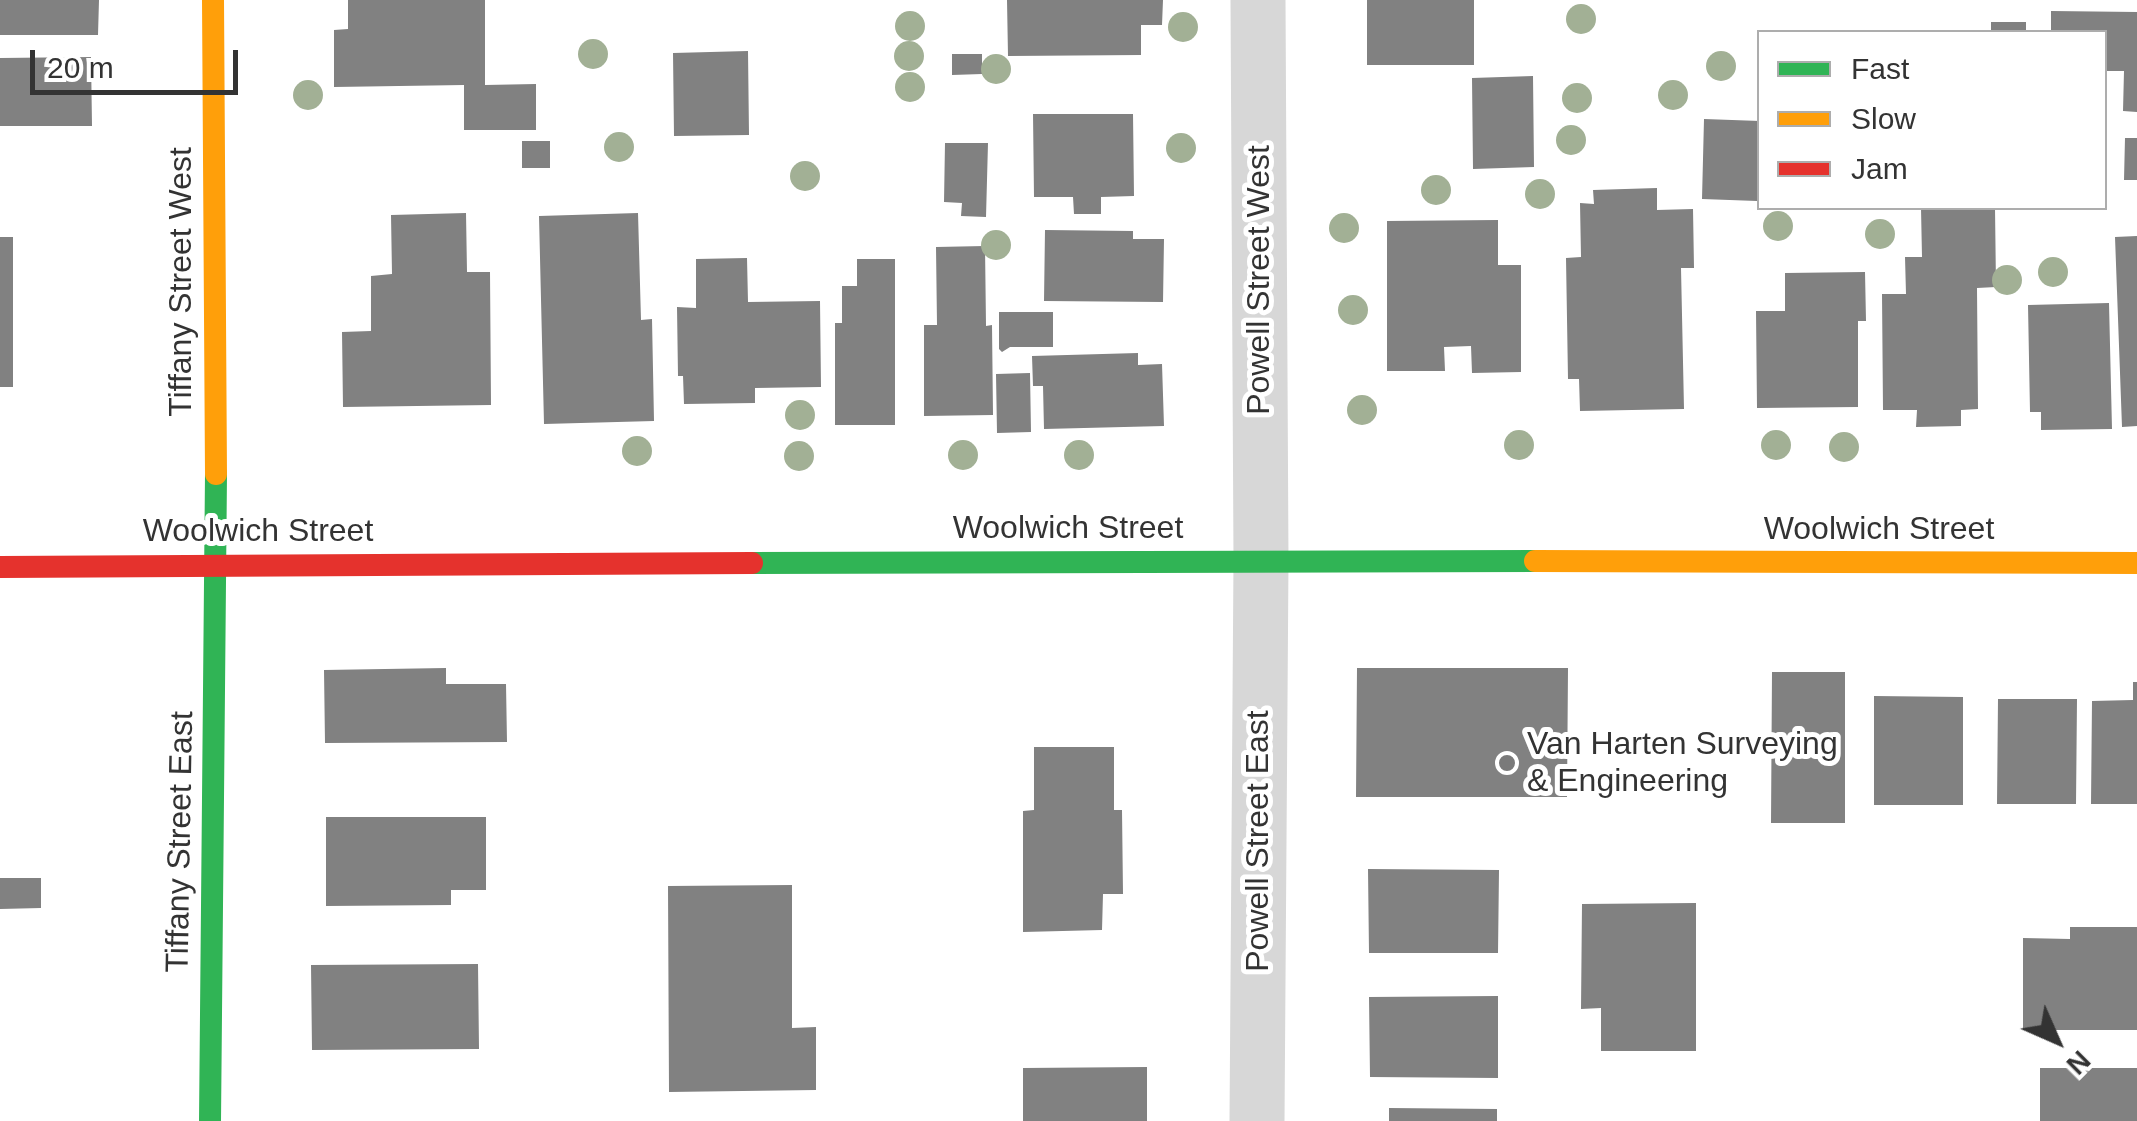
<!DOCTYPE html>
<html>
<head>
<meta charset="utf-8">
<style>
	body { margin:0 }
	#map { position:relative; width:2137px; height:1121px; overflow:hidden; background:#fff; font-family:Arial,sans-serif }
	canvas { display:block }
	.legend { position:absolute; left:1757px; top:30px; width:350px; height:180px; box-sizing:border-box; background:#fff; border:2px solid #adadad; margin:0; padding:12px 18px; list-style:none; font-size:30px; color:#333 }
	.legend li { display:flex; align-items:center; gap:20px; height:50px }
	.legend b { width:50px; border:2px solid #adadad }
	.north { position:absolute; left:2007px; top:991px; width:100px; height:100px; -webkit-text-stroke:8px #fff; paint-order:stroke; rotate:135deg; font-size:28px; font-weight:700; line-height:40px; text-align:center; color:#333 }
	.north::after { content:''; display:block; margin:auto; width:35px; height:45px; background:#333; clip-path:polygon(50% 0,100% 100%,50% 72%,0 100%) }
	.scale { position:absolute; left:30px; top:50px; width:208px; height:45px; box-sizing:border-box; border:5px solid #333; border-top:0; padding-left:12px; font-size:30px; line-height:35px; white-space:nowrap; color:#333; -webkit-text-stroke:8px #fff; paint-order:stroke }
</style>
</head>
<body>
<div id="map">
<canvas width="2137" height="1121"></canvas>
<ul class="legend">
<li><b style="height:12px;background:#30b455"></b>Fast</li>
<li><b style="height:12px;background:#ff9f0a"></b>Slow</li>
<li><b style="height:12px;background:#e5322d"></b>Jam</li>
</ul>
<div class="north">N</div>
<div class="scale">20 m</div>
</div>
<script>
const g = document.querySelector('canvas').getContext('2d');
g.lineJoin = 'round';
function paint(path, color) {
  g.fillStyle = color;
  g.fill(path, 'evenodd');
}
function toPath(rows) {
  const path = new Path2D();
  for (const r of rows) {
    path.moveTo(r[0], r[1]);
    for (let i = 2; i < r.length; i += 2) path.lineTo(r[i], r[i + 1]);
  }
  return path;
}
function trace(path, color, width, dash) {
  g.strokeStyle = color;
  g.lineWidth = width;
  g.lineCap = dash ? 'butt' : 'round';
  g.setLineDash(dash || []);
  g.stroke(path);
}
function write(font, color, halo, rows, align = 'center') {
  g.font = font + ' Arial,sans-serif';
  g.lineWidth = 10;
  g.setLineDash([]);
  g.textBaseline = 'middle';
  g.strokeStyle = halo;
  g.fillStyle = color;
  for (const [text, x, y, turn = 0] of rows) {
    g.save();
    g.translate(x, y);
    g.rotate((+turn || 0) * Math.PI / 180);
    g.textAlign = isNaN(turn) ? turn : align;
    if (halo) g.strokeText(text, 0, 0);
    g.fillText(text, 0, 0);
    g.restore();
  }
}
const building = toPath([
	[0,0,99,0,98,35,0,35],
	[348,0,485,0,485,85,536,84,536,130,464,130,464,85,334,87,334,30,348,29],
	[1007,0,1163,0,1162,25,1141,25,1141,55,1008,56],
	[1367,0,1474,0,1474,65,1367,65],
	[2051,11,2137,12,2137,112,2123,111,2124,71,2104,71,2104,32,2051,32],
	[1991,22,2026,22,2026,32,1991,32],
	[748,51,749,135,674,136,673,53],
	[952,54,982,54,982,74,952,75],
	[91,57,92,126,0,126,0,58],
	[1533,76,1534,167,1473,169,1472,78],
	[1033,114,1133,114,1134,196,1101,197,1101,214,1074,214,1073,197,1034,197],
	[1704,119,1760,121,1757,201,1702,199],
	[2125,138,2137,138,2137,180,2124,180],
	[522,141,550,141,550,168,522,168],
	[945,143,988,143,986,217,961,216,962,203,944,202],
	[1657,188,1657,210,1693,209,1694,268,1681,268,1684,409,1580,411,1579,379,1568,379,1566,258,1581,257,1580,203,1594,204,1593,190],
	[1921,208,1995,208,1996,287,1977,288,1978,409,1961,410,1961,426,1916,427,1917,410,1883,410,1882,294,1906,294,1905,257,1922,257],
	[466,213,467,272,490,272,491,405,343,407,342,332,371,331,371,276,392,274,391,215],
	[638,213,641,320,652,319,654,421,544,424,539,216],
	[1498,220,1498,265,1521,265,1521,372,1472,373,1471,346,1444,347,1445,371,1387,371,1387,221],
	[1045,230,1133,231,1133,239,1164,239,1163,302,1044,301],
	[2137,236,2137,426,2122,427,2115,237],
	[0,237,13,237,13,387,0,387],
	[985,246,986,326,992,325,993,415,924,416,924,325,937,325,936,247],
	[747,258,748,302,820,301,821,387,755,388,755,403,684,404,683,376,678,376,677,307,696,308,696,259],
	[857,259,895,259,895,425,835,425,835,323,842,323,842,286,857,286],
	[1865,272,1866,321,1858,321,1858,407,1757,408,1756,311,1785,311,1785,273],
	[2109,303,2112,429,2041,430,2041,412,2030,412,2028,305],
	[999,312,1053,312,1053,347,1010,347,1002,352,999,349],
	[1138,353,1138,365,1162,364,1164,426,1044,429,1043,386,1033,386,1032,356],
	[1030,373,1031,432,997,433,996,374],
	[446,668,446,684,506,684,507,742,325,743,324,670],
	[1357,668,1568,668,1567,797,1356,797],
	[1772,672,1845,672,1845,823,1771,823],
	[2133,682,2137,682,2137,804,2091,804,2092,701,2133,700],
	[1874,696,1963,697,1963,805,1874,805],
	[1998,699,2077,699,2076,804,1997,804],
	[1034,747,1114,747,1114,810,1122,810,1123,894,1103,894,1102,930,1023,932,1023,811,1034,810],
	[326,817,486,817,486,890,451,890,451,905,326,906],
	[1368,869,1499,870,1498,953,1369,953],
	[0,878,41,878,41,908,0,909],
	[792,885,792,1028,816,1027,816,1090,669,1092,668,886],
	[1696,903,1696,1051,1601,1051,1601,1008,1581,1009,1582,904],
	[2070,927,2137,927,2137,1030,2023,1030,2023,938,2070,939],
	[478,964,479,1049,312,1050,311,965],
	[1498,996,1498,1078,1370,1077,1369,997],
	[1147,1067,1147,1121,1023,1121,1023,1068],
	[2040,1068,2137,1068,2137,1121,2040,1121],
	[1389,1108,1497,1109,1497,1121,1389,1121]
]);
const street = toPath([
	[1257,1121,1261,560,1258,0]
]);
const fast = toPath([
	[752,563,1535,561],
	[210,1121,216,474]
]);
const slow = toPath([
	[213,0,216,474],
	[1535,561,2137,563]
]);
const jam = toPath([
	[0,567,752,563]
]);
const trees = [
	[1581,19],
	[910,26],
	[1183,27],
	[593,54],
	[909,56],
	[1721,66],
	[996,69],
	[910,87],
	[308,95],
	[1673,95],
	[1577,98],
	[1571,140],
	[619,147],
	[1181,148],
	[805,176],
	[1436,190],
	[1540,194],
	[1778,226],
	[1344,228],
	[1880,234],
	[996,245],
	[2053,272],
	[2007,280],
	[1353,310],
	[1362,410],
	[800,415],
	[1519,445],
	[1776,445],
	[1844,447],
	[637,451],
	[963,455],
	[1079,455],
	[799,456]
];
const markers = [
	[1507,763,10,"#7a7a7a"]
];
const streetNames = [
	["Powell Street West",1260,280,-90],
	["Tiffany Street West",182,282,-90],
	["Woolwich Street",1068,529],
	["Woolwich Street",1879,530],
	["Woolwich Street",258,532],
	["Powell Street East",1259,841,-90],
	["Tiffany Street East",181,842,-89]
];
const poiNames = [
	["Van Harten Surveying",1527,745],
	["& Engineering",1527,782]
];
paint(building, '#818181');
trace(street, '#d7d7d7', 55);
trace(fast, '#30b455', 22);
trace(slow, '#ff9f0a', 22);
trace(jam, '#e5322d', 22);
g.fillStyle = '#a2b095';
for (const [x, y] of trees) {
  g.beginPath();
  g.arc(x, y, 15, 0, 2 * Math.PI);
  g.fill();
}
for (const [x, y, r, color] of markers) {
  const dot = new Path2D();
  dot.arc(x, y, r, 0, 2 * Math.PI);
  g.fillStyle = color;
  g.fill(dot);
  trace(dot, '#fff', 4);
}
write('32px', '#333', '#fff', streetNames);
write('32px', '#333', '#fff', poiNames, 'left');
</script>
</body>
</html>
